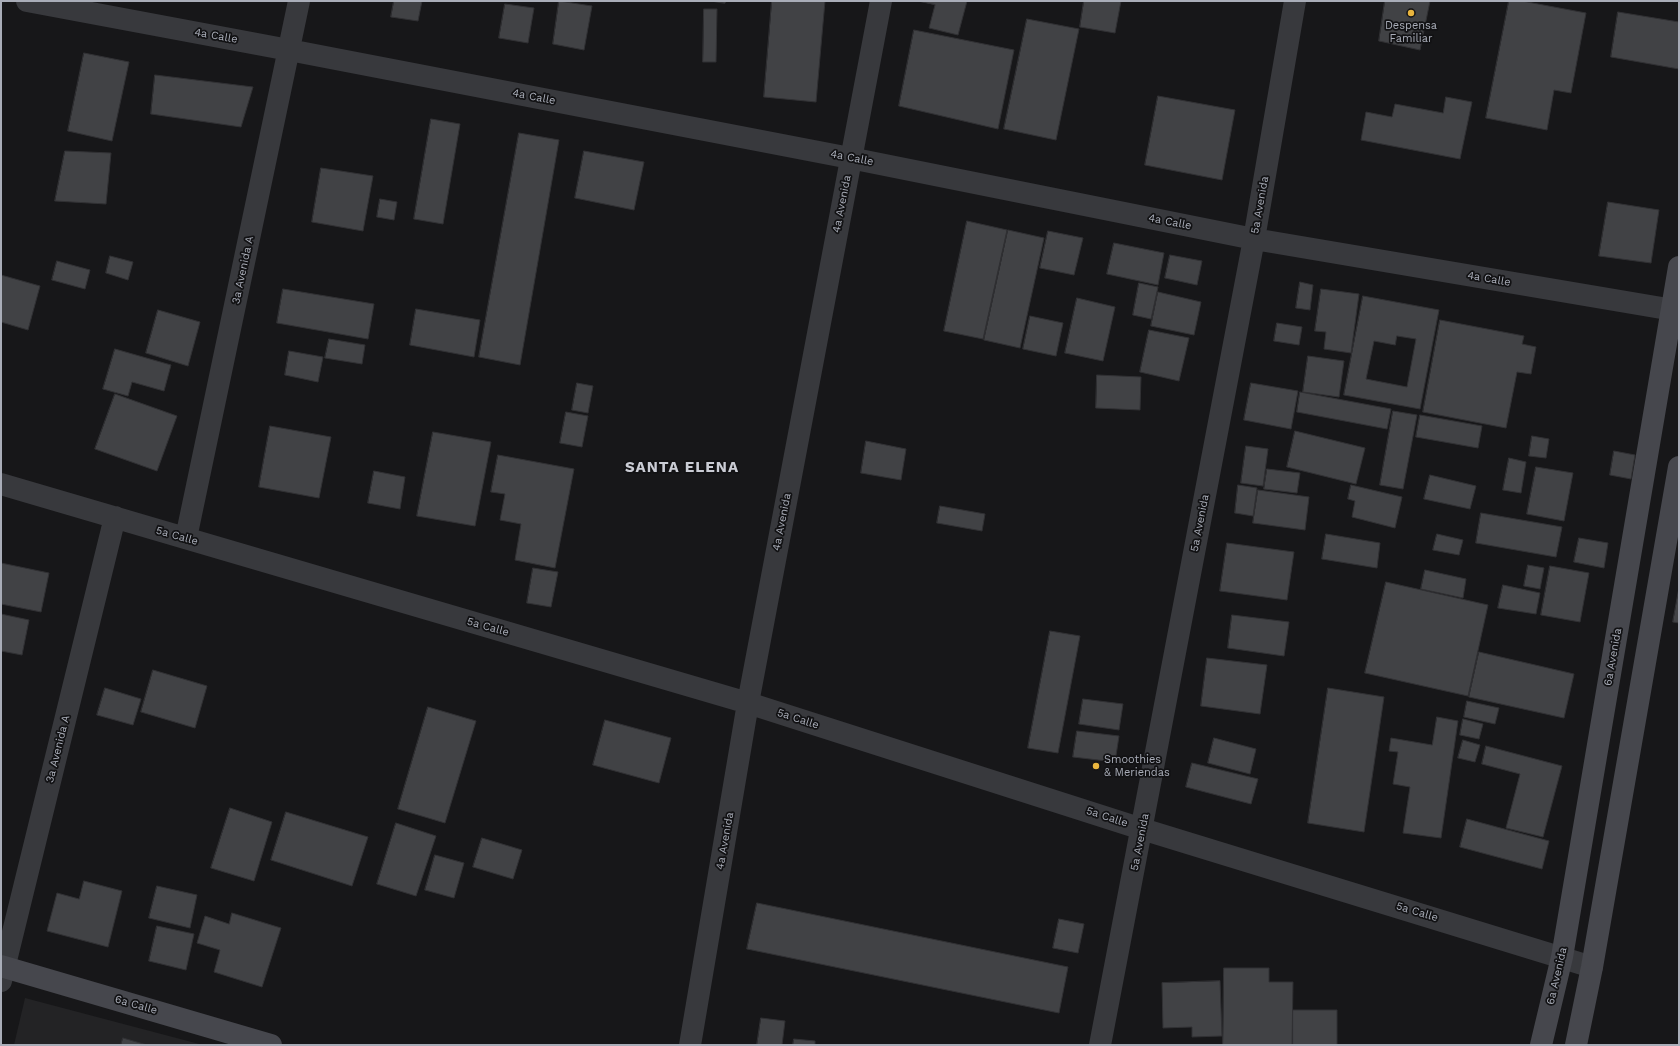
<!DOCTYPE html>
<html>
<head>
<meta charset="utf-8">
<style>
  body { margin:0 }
  #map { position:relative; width:1680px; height:1046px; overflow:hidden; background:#171719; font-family:"Work Sans",sans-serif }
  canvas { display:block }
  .frame { position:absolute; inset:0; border:2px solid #a9adb8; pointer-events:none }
</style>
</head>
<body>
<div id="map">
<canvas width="1680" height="1046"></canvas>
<div class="frame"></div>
</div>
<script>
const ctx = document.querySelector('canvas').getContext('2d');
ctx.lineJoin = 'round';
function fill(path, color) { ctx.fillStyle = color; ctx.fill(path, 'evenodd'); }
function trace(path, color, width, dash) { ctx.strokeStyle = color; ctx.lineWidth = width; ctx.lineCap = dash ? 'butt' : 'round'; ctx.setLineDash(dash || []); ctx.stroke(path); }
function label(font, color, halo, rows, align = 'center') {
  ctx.font = font + ' "Work Sans",sans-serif'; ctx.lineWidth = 3.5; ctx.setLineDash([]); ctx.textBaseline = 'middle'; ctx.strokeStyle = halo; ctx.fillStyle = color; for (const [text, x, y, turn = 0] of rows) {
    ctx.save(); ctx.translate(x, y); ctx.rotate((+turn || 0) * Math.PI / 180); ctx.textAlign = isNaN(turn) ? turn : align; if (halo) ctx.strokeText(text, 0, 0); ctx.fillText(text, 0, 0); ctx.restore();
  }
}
const built = new Path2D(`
  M25,998L203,1045H14Z`);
const building = new Path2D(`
  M394,1H422L418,21L391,17Z
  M559,1L592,6L584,50L553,44Z
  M711,1H726L725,3Z
  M772,1H825L816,102L764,97Z
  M918,1H967L958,35L929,28L935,5Z
  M1084,1H1121L1115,33L1080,27Z
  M1385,1H1430L1420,50L1379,41Z
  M1509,1H1522L1586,13L1571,93L1554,90L1547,130L1486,118Z
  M505,4L534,8L528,43L499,38Z
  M704,9H717L716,62H703Z
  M1618,12L1679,22V69L1611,57Z
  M1027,19L1079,29L1056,140L1004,129Z
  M914,30L1014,50L998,129L899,106Z
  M84,53L129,62L112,141L68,131Z
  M155,75L253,87L241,127L151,114Z
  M1158,96L1235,110L1222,180L1145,165Z
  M1446,97L1472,102L1460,159L1361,140L1366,112L1392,117L1395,104L1443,113Z
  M431,119L460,124L443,224L414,219Z
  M519,133L559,140L520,365L479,357Z
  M65,151L111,153L106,204L55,201Z
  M584,151L644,162L634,210L575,198Z
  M321,168L373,176L363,231L312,222Z
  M380,199L397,202L394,220L377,217Z
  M1608,202L1659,210L1651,263L1599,256Z
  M967,221L1007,230L983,339L944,331Z
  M1008,230L1044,238L1020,348L984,340Z
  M1048,231L1083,238L1074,275L1040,268Z
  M1114,243L1164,253L1158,285L1107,274Z
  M1170,255L1202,261L1197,285L1165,278Z
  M110,256L133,262L128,280L106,273Z
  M57,261L90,270L85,289L52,280Z
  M1,275L40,286L28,330L1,322Z
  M1300,282L1313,285L1310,310L1296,308Z
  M1139,283L1158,287L1151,319L1133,315Z
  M283,289L374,304L368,339L277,323Z
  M1321,289L1359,294L1351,353L1324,349L1326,332L1315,331Z
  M1158,292L1201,302L1194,335L1151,326Z
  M1363,296L1439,310L1420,409L1344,395ZM1397,336L1416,339L1407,387L1366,379L1374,341L1395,345Z
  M1077,298L1115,307L1103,361L1065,353Z
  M416,309L480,320L474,357L410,345Z
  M158,310L200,322L188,366L146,353Z
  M1030,316L1063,323L1056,356L1023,349Z
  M1440,320L1524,336L1522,344L1536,347L1531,374L1517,372L1506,428L1423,412Z
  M1277,323L1302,327L1299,345L1274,341Z
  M1149,330L1189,338L1179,381L1140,372Z
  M329,339L365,345L362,364L325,358Z
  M115,349L171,365L164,391L132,382L128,396L103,389Z
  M289,351L323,357L318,382L285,375Z
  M1308,356L1344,361L1339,397L1303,392Z
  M1097,375L1141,377L1140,410L1096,408Z
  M577,383L593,386L588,413L572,410Z
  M1251,383L1298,391L1291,429L1244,420Z
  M1300,392L1391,409L1387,429L1297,412Z
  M115,394L177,416L157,471L95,449Z
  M1393,411L1417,415L1403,489L1380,485Z
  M566,412L588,416L582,447L560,443Z
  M1420,415L1482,426L1478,448L1416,437Z
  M270,426L331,437L319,498L259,487Z
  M1295,431L1365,448L1356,484L1287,467Z
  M433,432L491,442L475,526L417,516Z
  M1532,436L1549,439L1546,458L1529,456Z
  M866,441L906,449L901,480L861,473Z
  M1246,446L1268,449L1263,486L1241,483Z
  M1614,451L1635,455L1631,479L1610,475Z
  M498,455L574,469L555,568L515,560L521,524L500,520L505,494L491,492Z
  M1509,458L1526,462L1521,493L1503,490Z
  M1536,467L1573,473L1564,521L1527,514Z
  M1267,469L1300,473L1297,493L1264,489Z
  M374,471L405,477L400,509L368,503Z
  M1430,475L1476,486L1470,509L1424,499Z
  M1238,485L1257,488L1253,516L1235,513Z
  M1351,485L1402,497L1395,528L1352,517L1355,501L1348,499Z
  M1258,490L1309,497L1305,530L1253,523Z
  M940,506L985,514L982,531L937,523Z
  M1481,513L1562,527L1556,557L1476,543Z
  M1326,534L1380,543L1377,568L1322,559Z
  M1437,534L1463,540L1459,555L1433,550Z
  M1579,538L1608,543L1604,568L1574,562Z
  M1227,543L1294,552L1287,600L1220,591Z
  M1,563L49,573L41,612L1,604Z
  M1528,565L1544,568L1540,589L1524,586Z
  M1550,566L1589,573L1580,622L1541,615Z
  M533,568L558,572L551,607L527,603Z
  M1425,570L1466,579L1463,598L1421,589Z
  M1386,582L1488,605L1468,696L1365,673Z
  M1503,585L1540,593L1536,614L1498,608Z
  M1679,588V623L1673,622Z
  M1,614L29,620L22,655L1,651Z
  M1232,615L1289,622L1284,656L1228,648Z
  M1050,631L1080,636L1058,753L1028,748Z
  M1479,652L1574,674L1564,718L1469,697Z
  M1207,658L1267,665L1260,714L1201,706Z
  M153,670L207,686L195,728L141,712Z
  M105,688L141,699L133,725L97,715Z
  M1328,688L1384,697L1364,832L1308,823Z
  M1083,699L1123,704L1119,730L1079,724Z
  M1467,701L1499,708L1495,724L1464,717Z
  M428,707L476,721L445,823L398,809Z
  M1437,717L1458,721L1441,838L1403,833L1410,787L1393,784L1398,752L1389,751L1391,738L1432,745Z
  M1463,719L1483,724L1479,739L1460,735Z
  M605,720L671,738L659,783L593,765Z
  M1077,731L1119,736L1115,762L1073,757Z
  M1214,738L1256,749L1250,774L1208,763Z
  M1463,740L1480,745L1475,762L1458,758Z
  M1486,746L1562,766L1543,837L1506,828L1520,774L1482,764Z
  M1192,763L1258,779L1251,804L1186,787Z
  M230,808L272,822L254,881L211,868Z
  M286,812L368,837L352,886L271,860Z
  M1467,819L1549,841L1542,869L1460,847Z
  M396,823L436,836L416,896L377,884Z
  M482,838L522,850L513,879L473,867Z
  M435,855L464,863L454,898L425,890Z
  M84,881L122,891L108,947L47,931L57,893L79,899Z
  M157,886L197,895L190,928L149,918Z
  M757,903L1068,967L1059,1013L747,949Z
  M232,913L281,928L262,987L214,972L220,950L197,943L205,916L229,924Z
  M1059,919L1084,924L1078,953L1053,948Z
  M157,926L194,934L186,970L149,961Z
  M1224,968H1269V982H1293L1292,1045H1223Z
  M1220,981L1222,1036L1192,1037V1027L1163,1028L1162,983Z
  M1293,1010H1337V1045H1293Z
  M761,1018L785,1021L782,1045H757Z
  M123,1038L147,1045H121Z
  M794,1039L815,1041V1045H793Z`);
const street = new Path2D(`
  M27,1L289,50L850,158L1254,239L1679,311
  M1,484L748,703L1142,829L1592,967
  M186,538L299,1
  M1,981L115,517
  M690,1045L748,703L881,1
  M1100,1045L1254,239L1295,1`);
const secondary = new Path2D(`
  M1,966L271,1045
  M1541,1045L1562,957L1679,267
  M1576,1045L1592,967L1679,467`);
const markers = [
  [1411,13,4,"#e9b53e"],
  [1096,766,4,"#e9b53e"]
];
const poiNames = [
  ["Despensa",1411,26],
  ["Familiar",1411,39],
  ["Smoothies",1104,760,"left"],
  ["& Meriendas",1104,773,"left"]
];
const streetNames = [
  ["4a Calle",216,36,10],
  ["4a Calle",534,97,11],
  ["4a Calle",852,158,11],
  ["4a Avenida",842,204,-79],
  ["5a Avenida",1260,205,-80],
  ["4a Calle",1170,222,11],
  ["3a Avenida A",243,270,-78],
  ["4a Calle",1489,279,10],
  ["4a Avenida",782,522,-79],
  ["5a Avenida",1200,523,-79],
  ["5a Calle",177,536,16],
  ["5a Calle",488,627,16],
  ["6a Avenida",1613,657,-80],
  ["5a Calle",798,719,18],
  ["3a Avenida A",58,749,-76],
  ["5a Calle",1107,817,18],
  ["4a Avenida",725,841,-80],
  ["5a Avenida",1140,842,-79],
  ["5a Calle",1417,912,17],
  ["6a Avenida",1557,976,-77],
  ["6a Calle",136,1005,16]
];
const districtNames = [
  ["SANTA ELENA",682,468]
];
fill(built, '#232325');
fill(building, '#414245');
trace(building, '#313134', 1);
trace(street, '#38393d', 22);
trace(secondary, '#46474d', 22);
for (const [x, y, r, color] of markers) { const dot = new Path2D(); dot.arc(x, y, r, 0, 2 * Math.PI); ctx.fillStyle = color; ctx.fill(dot); trace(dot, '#121214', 1.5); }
label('11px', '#a9adb8', '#121214', poiNames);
label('11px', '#a9adb8', '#121214', streetNames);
ctx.letterSpacing = '1px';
label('bold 15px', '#caccd4', '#121214', districtNames);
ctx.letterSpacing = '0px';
</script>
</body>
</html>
